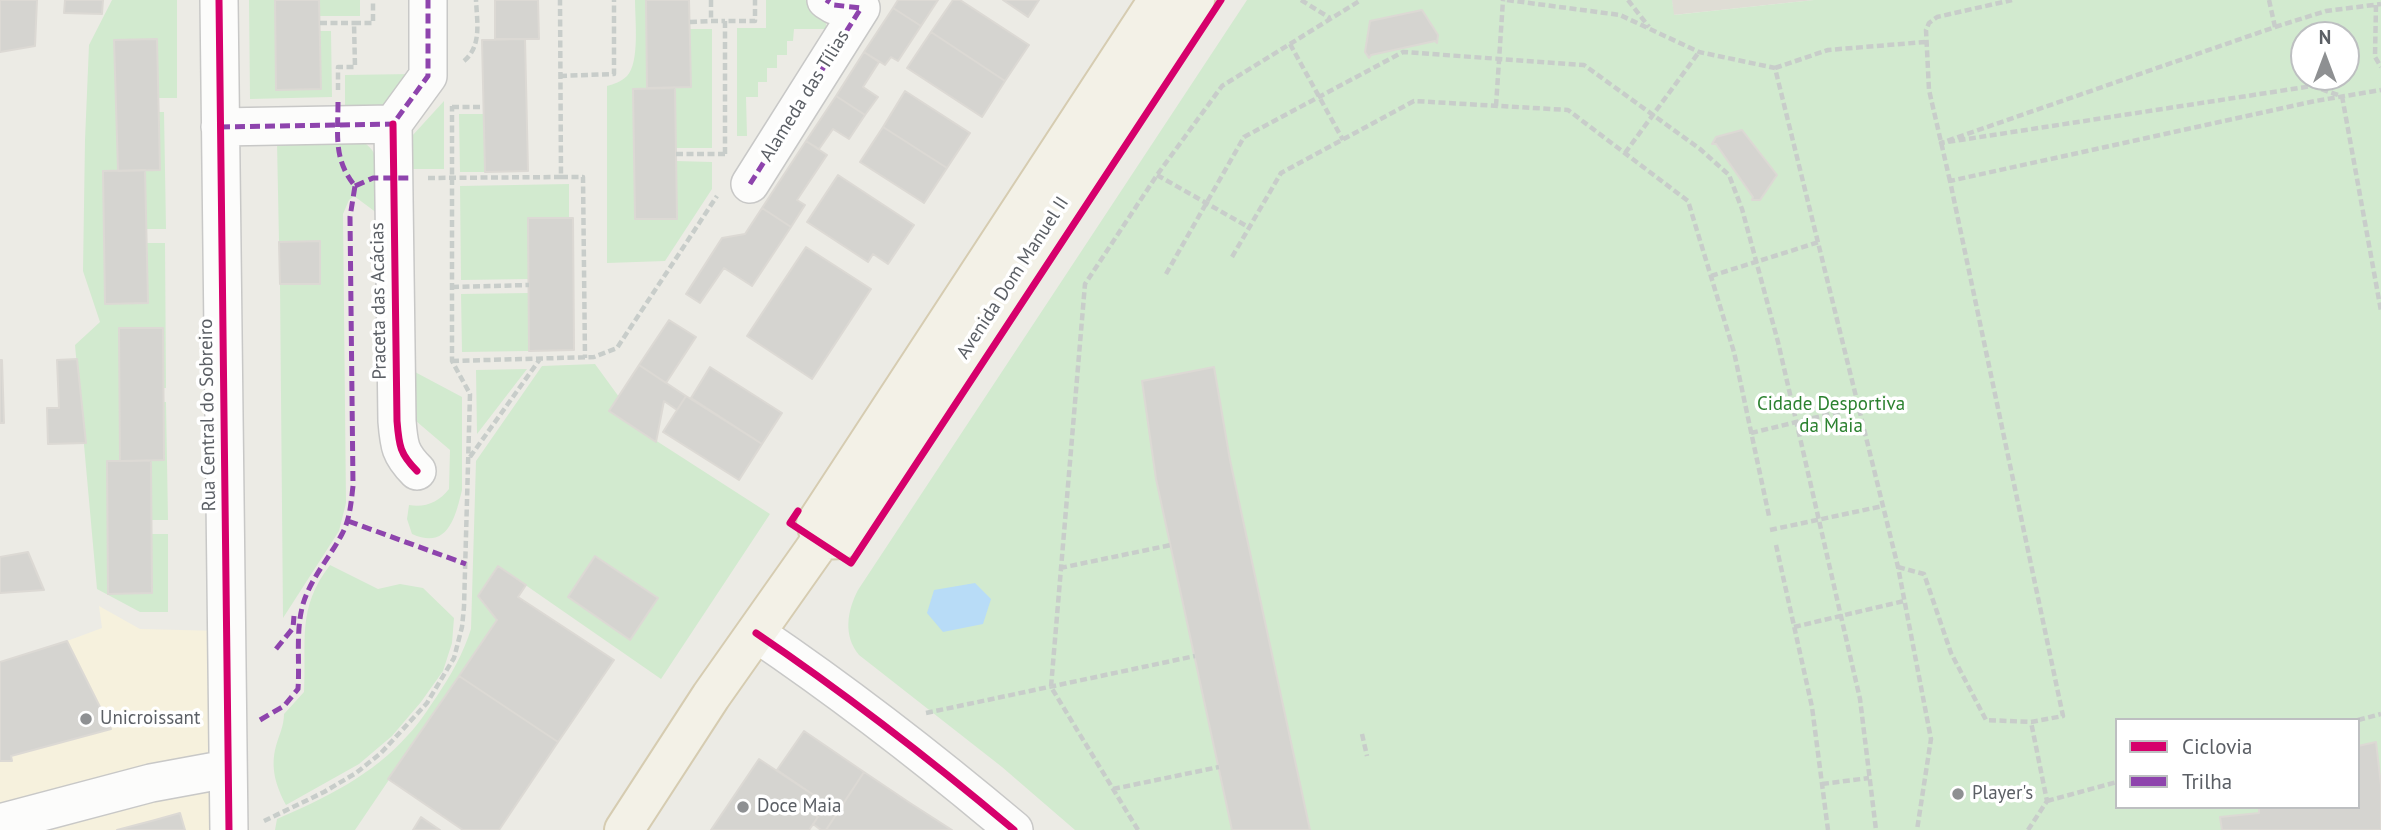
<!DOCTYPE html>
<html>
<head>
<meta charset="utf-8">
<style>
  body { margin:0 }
  #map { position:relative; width:2381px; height:830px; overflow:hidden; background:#ecebe5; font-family:"PT Sans",sans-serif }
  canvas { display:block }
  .legend { position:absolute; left:2115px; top:718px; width:245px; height:91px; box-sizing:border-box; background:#fff; border:2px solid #bdbfc1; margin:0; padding:9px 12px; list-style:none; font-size:21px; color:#5b5f65 }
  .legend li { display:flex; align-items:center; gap:14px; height:35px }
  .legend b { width:35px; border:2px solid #bdbfc1 }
  .north { position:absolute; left:2290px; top:21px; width:70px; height:70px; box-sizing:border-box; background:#fff; border:2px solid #bdbfc1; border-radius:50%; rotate:0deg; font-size:19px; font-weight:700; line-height:28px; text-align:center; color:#5b5f65 }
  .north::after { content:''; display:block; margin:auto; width:24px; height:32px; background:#8e9092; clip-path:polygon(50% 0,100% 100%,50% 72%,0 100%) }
</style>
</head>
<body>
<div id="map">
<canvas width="2381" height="830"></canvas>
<ul class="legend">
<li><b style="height:9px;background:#d6006c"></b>Ciclovia</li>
<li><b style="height:9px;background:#8e44ad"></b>Trilha</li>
</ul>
<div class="north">N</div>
</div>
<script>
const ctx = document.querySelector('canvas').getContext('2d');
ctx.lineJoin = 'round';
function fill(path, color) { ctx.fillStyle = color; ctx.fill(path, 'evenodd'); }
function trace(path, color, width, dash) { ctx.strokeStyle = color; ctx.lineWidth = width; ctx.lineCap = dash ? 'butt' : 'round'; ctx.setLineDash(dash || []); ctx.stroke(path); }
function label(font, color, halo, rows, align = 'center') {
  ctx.font = font + ' "PT Sans",sans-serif'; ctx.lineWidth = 7; ctx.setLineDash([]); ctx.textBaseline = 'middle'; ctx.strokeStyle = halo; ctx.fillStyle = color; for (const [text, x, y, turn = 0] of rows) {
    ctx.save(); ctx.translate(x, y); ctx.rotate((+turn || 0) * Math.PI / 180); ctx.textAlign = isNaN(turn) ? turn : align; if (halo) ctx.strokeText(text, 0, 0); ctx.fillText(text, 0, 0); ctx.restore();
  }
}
const commercial = new Path2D(`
  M99,606L140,629L222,631L225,765L0,820V662L67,641L102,628Z
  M225,771L226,830H0Z`);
const education = new Path2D(`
  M1672,0H1814L1673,15Z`);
const green = new Path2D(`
  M112,0H177V98H158L157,39L114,41L118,171L103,172L106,304L148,303L147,243H165L166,388H163V328H119L120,461H107L109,594L152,593V534H168V612H140L97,589L75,345L100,322L83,271L85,140L89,45Z
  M249,0H275L277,90L321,89L320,31H331L332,97L250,99Z
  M319,0H360V16H320Z
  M635,0H646L647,88L633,89L635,219H677L676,161L712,162V189L665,261L607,263V86C614,84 621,82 627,76C640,63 635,19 635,0Z
  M766,0H805L826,7V29H794L793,41H787V55H777V68H767V82H758V97H746L747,136H737V28H766Z
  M1247,0H1672L1674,15L1814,0H2381V830H1075L1002,767L859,655C843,636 847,611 858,590ZM2304,35H2346V77H2304ZM2117,720H2358V807H2117Z
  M690,29H712V148H676L675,88L691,87Z
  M412,74L384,107L345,108V75Z
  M444,101V169H413L412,136Z
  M159,112H164L166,229H146L145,170H160Z
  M459,114H484L485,172H460Z
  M277,142H362C385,151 380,195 381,216L354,196L349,200L343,214L346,503L339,531L283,618L280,284L320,283V242H279Z
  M569,184V218L529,279L461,280L460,186Z
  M529,293V351L462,352L461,294Z
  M595,364L619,397L610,411L770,514L661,679L498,566L478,596L497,620L355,830H275L277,819C325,798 373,775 408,735C419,724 428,709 437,696C451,675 463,654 471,629L476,461L542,366Z
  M527,369L477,434L476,370Z
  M415,372L462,397V490C455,519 447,550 412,534L407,519L409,505C425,508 439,502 449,489L450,450L416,421Z
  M163,402H166L168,520H152L151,461L164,460Z
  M330,565L378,589L400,584L423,588L454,618L452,643L443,671L421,702L392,736L359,764L286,805C276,786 270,768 276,746C279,735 284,726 284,714L304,692C307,642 296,609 330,565Z`);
const water = new Path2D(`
  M975,583L991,599L983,624L943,632L927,613L934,590Z`);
const building = new Path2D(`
  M0,0H37L35,46L0,52Z
  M65,0H103L102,14L64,13Z
  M275,0H319L321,89L276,90Z
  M495,0H538L539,39H495Z
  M646,0H689L691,87L647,88Z
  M898,0H938L921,26L893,8Z
  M953,0H960L1029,45L1005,81L931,32Z
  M1003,0H1039L1028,17Z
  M893,8L921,26L898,61L891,57L885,65L864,52Z
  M1422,10L1438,35L1437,43L1435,41L1371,55L1369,58L1365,52L1370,21Z
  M931,32L1005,81L982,117L907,68Z
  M157,39L160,170L118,171L114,40Z
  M525,39L528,171L485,172L482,40Z
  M864,52L879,62L863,87L878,97L865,115L836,96Z
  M675,88L677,219H635L633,89Z
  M905,91L970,133L947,168L883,127Z
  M836,96L865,115L849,139L833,129L819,149L806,141Z
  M883,127L947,168L924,203L860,162Z
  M1742,130L1777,175L1760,200H1752L1753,197L1716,144H1712L1716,137Z
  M806,141L827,155L797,200L805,205L791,227L762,208Z
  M145,170L148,303L105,304L103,171Z
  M838,175L914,225L888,264L873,254L868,262L807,222Z
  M762,208L791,227L752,286L724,268L700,303L686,294L722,238L745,234Z
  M528,218H573L574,350L529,351Z
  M320,241V284H280L279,242Z
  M806,247L871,289L812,379L747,336Z
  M669,320L696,337L666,383L639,365Z
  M119,328H163L164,460L120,461Z
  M77,359L86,443L48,444L47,408H59L57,360Z
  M0,360H2L4,423H0Z
  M639,365L686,396L677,410L664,401L656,442L609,411Z
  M710,367L782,413L762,444L691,398Z
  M1214,367L1230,460L1310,830H1232L1156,479L1142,381Z
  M686,396L762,444L739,480L663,432Z
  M107,461H151L152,593L108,594Z
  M28,552L44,590L0,593V557Z
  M595,556L658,598L630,640L568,597Z
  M498,566L526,585L518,597L614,660L558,742L459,676L497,620L478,596Z
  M67,641L111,729L11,756L12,761H0V662Z
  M459,676L558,742L499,830H463L388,779Z
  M804,731L864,772L826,830H821L813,824L818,817L812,813L821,800L777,770Z
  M2376,742L2381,785V830H2222L2220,817L2259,813V807H2358V746Z
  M759,759L821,800L812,813L818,817L809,830H711Z
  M864,772L910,803L952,830H826Z
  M180,813L185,830H117L155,820Z
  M421,817L440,830H413Z`);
const path = new Path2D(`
  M711,0V21H725
  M1301,0L1330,18
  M1507,0L1620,15L1699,52L1775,68L1898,567L1931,739L1917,830
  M1628,0L1649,27
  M2269,0L2275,27L1941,143L2312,86L2341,96
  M2376,5L2375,57L2381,67
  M690,22L711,21
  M320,23H354
  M2275,27L2326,11L2381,4
  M1290,44L1343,140
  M464,61C482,46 477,22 476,0
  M1775,68L1828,50L1925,42
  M560,76L614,74V0
  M338,90V67H355L354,23H373V0
  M2342,96L2381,311
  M1496,106L1503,0
  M452,107H483
  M1625,153L1699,52
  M676,154H725
  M725,154V21H755V0
  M1157,175L1250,228
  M561,177H583L585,358
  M428,178L561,177L560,0
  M1950,181L1929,90L1926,30L1929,23L1937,17L2012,0
  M1232,257L1281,173L1414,101L1568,110L1688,201L1734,352L1769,516
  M1166,274L1244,137L1403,52L1584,65L1700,149L1729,175L1742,209L1778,342L1860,699L1876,830
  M1711,276L1819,242
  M452,287L529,285
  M452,361L594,357L617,348L717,196
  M1751,433L1859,407
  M470,457L540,359
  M1770,530L1883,506
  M1776,545L1812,707L1828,830
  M1898,567L1924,574L1951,653L1986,720L2031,722L2063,716L1950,181L2315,101L2381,90
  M1060,568L1171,545
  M1794,627L1904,601
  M926,713L1195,656
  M2358,720L2381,714
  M1362,734L1367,756
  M1822,784L1869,778
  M1113,789L1219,767
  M2047,801L2117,782
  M264,821L324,792L356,773L381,753L427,703L454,658L462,627L464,607L470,394L452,361V106
  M1138,830L1051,687L1085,284L1157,175L1222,86L1361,0
  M2028,830L2047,801L2031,722`);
const minor = new Path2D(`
  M219,0L229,830
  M393,124L397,421C399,446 400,454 417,471
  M220,127L393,124L428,76V0
  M750,184L861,8L834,5L826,0
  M756,633C846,694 931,760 1014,830
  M0,823L151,783L227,769`);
const primary = new Path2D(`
  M821,540L842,539L1195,0
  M624,830L711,696L821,540L816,523L1158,0`);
const quiet = new Path2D(`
  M338,102C338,135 333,159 355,186
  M220,127L393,124L428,76V0
  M750,184L861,8L834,5L826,0
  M355,186L373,178H413
  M348,521L466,564
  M276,649L293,628L294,616
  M260,720L284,706L298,689C300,661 295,628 304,601C312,577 330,557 342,534C350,519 351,503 353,486L350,217L355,186`);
const cycleway = new Path2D(`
  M219,0L229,830
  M393,124L397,421C399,446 400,454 417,471
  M798,511L790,523L851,563L1221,0
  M756,633C846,694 931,760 1014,830`);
const markers = [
  [86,719,7,"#8e9092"],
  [1958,794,7,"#8e9092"],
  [743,807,7,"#8e9092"]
];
const streetNames = [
  ["Alameda das Tílias",805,96,-58],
  ["Avenida Dom Manuel II",1013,278,-57],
  ["Praceta das Acácias",379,301,-91],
  ["Rua Central do Sobreiro",208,415,-91]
];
const parkNames = [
  ["Cidade Desportiva",1831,405],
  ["da Maia",1831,427]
];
const poiNames = [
  ["Unicroissant",100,719],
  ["Player's",1972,794],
  ["Doce Maia",757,807]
];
fill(commercial, '#f6f1dd');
fill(education, '#dfddd5');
fill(green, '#d2eacf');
fill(water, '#b8dcf7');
fill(building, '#d5d4d0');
trace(building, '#dcd9d4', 2);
trace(minor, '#c8c8c7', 40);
trace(primary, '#d6ccb1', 42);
trace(path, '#c8cdca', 4.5, [7, 3.5]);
trace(minor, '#fcfcfb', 37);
trace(primary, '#f3f1e7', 38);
trace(quiet, '#8e44ad', 5, [10, 5]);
trace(cycleway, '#d6006c', 7);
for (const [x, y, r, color] of markers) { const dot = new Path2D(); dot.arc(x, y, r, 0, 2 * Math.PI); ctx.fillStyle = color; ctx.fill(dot); trace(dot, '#fff', 2.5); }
label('19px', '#5b5f65', '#fff', streetNames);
label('19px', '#2c8230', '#fff', parkNames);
label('19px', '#5b5f65', '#fff', poiNames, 'left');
</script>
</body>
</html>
